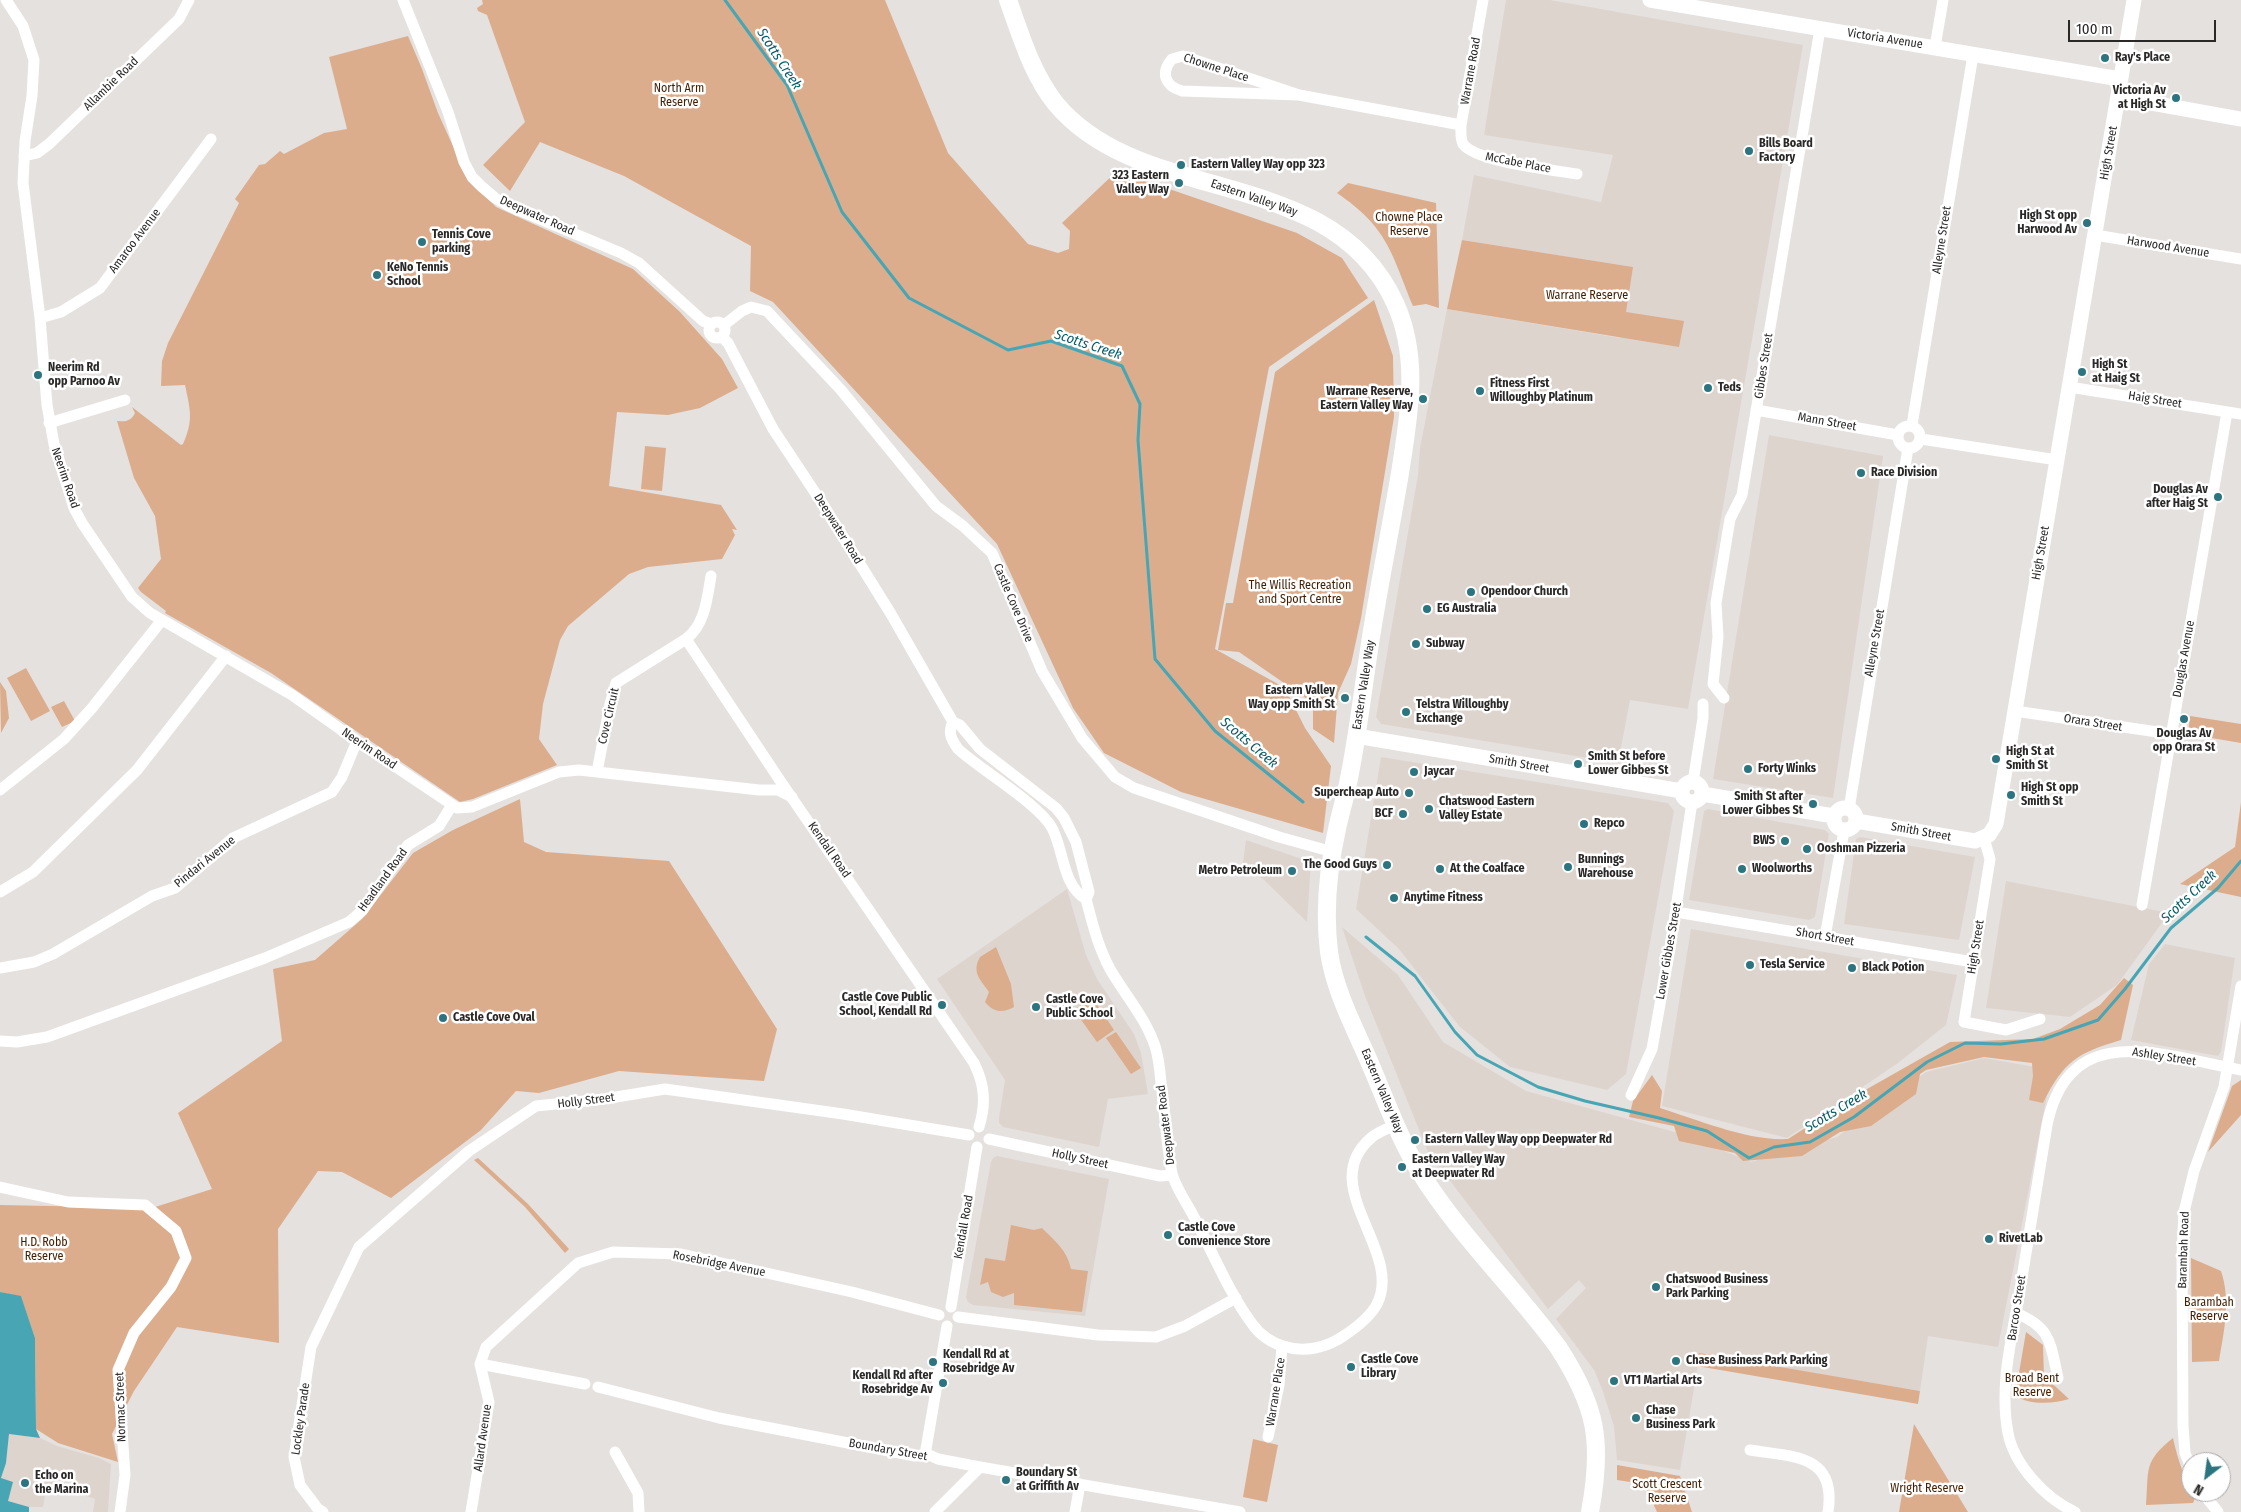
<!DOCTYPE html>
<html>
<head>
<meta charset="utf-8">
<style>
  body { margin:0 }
  #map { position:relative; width:2241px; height:1512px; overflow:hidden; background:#e5e1df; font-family:"Fira Sans Condensed",sans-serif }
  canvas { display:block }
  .north { position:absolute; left:2181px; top:1452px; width:50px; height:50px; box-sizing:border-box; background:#fff; border:1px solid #aaa9a9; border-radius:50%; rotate:210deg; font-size:14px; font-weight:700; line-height:20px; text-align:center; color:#2a2928 }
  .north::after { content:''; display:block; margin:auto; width:18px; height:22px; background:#2c747f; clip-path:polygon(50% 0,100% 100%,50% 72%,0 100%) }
  .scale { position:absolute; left:2068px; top:20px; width:148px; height:22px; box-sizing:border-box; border:2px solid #2a2928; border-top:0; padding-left:6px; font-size:15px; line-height:18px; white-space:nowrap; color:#2a2928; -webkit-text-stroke:4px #fff; paint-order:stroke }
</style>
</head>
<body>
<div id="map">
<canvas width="2241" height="1512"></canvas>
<div class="north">N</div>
<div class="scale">100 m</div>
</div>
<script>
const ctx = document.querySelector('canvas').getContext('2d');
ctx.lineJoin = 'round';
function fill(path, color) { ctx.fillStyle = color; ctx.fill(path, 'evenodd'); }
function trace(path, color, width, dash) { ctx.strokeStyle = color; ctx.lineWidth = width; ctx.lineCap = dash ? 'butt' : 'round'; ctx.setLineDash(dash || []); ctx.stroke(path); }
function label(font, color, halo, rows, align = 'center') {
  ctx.font = font + ' "Fira Sans Condensed",sans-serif'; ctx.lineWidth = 5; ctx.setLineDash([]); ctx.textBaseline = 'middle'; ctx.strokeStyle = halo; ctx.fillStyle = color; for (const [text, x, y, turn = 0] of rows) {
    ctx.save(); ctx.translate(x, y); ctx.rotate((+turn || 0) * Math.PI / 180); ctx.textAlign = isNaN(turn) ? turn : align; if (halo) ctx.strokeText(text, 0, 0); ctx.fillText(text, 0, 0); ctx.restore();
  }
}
const built = new Path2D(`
  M1506,0H1550L1803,45L1688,709L1630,700L1618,763L1381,724L1376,717L1418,475L1420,448L1447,309L1620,338L1625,312L1632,267L1462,240L1474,175L1601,202L1613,155L1484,135Z
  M1769,435L1883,456L1833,798L1713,779Z
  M1381,757L1668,803L1674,811L1626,1074L1607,1090L1510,1067L1459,1026L1399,949L1356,909Z
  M1708,809L1825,830L1829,834L1815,917L1809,920L1689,900L1704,811Z
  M1860,837L1975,857L1959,940L1844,924L1856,839Z
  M1246,840L1311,862L1307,922L1263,879L1242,869Z
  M2006,881L2169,913L2117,985L2070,1017L1986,1008Z
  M1067,889L1086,955L1097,979L1134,1034L1141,1053L1148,1094L1108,1099L1099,1147L1003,1127L999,1123V1118L1005,1080L937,979Z
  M1342,927L1398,975L1443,1042L1526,1091L1682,1134L1751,1162L1837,1137L1926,1072L1984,1058L2052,1070L1998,1347L1928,1336L1920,1391L1700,1354L1680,1470L1617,1460L1614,1426L1602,1389L1594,1370L1556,1319L1586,1288L1579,1280L1548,1309L1428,1152L1365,996Z
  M1691,929L1957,975L1946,1025L1898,1063L1787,1138L1662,1106Z
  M2165,944L2235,958L2221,1052L2218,1056L2131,1040L2149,964Z
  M997,1156L1109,1179L1085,1316L973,1305L968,1302L966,1297L991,1162L993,1158Z
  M9,1434L40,1438L57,1446L99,1458L111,1464L108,1512H93L95,1499L78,1493L71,1482L69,1471L60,1474L52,1491L46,1490L43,1507H29L7,1501L13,1482L1,1479L6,1463Z`);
const green = new Path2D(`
  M482,0H885L948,153L1028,244L1058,253L1069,249L1070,231L1062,223L1117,171L1297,233L1342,258L1368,298L1269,367L1215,649L1285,688L1305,728L1331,766L1323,833L1181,792L1104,753L1073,708L997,544L773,302L750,291L751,246L624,176L540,142L510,191L483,165L525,122L487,15L478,11L477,8L483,4Z
  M408,36L422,69L438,113L466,175L496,207L633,269L680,312L722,359L738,388L700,408L668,415L617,412L609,486L721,505L737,530L732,529L735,535L722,559L648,567L629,574L568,626L560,640L543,704L539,739L557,765L473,799L460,802L271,673L165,613L166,611L141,592L138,588L161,559L155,516L134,478L117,421C126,422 131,421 135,413L132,407L181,445L183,444C194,420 190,409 185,385L161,386L162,361L168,343L239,203L235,199L259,165L265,164L280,151L284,154L324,133L347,129L329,57Z
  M1348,183L1436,203L1439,308L1426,304L1413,306C1391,252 1388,228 1337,193Z
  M1462,240L1633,267L1626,312L1684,321L1679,347L1447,309Z
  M1374,300L1393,356L1394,417L1361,618L1351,664L1338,693L1334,743L1313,729V703L1239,652L1218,650L1226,603H1233L1275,372Z
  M645,446L666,448L662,491L641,489Z
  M26,668L50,711L31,721L7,678Z
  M0,682L6,691L9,718L1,733Z
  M64,701L75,721L62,727L51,707Z
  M2190,716L2241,724V743L2188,734Z
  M520,799L524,842L546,852L669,861L777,1029L764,1081L619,1071L539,1093L516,1091L481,1130L391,1198L342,1172L318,1171L278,1229L279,1343L177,1327L134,1391L112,1434L118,1462L58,1443L36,1429L35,1338L21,1297L0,1292V1205L152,1208L212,1189L178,1113L282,1041L273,969L315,960L362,919L413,853L453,830Z
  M2241,802V897L2180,884L2235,847Z
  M996,947L1011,984L1014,1007C1003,1013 994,1013 985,1002L989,992C981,980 971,973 980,957Z
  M2124,978L2133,985L2121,1040C2077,1053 2064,1061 2043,1103L2029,1100L2033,1076L2032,1063L1984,1057L1926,1070L1920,1074L1916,1094L1871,1126L1840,1132L1802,1156L1743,1161L1735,1153L1679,1141L1674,1126L1629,1117L1633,1101L1652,1075L1662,1091L1660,1108C1699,1120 1747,1141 1788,1139L1860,1093L1950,1042L2033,1039L2060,1029L2100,1005Z
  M1092,997L1114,1030L1097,1042L1074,1010Z
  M1116,1032L1141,1068L1131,1074L1106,1038Z
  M2241,1080V1115L2208,1152L2232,1086Z
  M478,1158L528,1204L569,1249L565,1253L525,1207L474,1160Z
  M1011,1225L1034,1230L1042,1228C1055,1241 1067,1250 1071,1269L1088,1271L1082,1312L1014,1305V1293L1003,1297L991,1292L988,1282L980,1285L985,1258L1005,1261Z
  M2191,1258L2221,1271C2231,1300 2224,1332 2219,1361L2192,1362Z
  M2026,1332L2043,1345L2044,1376L2069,1399C2053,1404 2030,1405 2015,1396Z
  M1699,1353L1920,1391L1918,1404L1697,1366Z
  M1914,1424L1968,1512H1899Z
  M2173,1438C2178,1461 2184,1478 2196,1496L2193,1503L2146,1505C2149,1469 2143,1462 2173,1438Z
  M1253,1439L1278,1445L1267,1502L1243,1497Z
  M1617,1465L1680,1476L1692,1512H1657L1644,1484L1617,1480Z`);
const water = new Path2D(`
  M0,1292L21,1296L35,1338L36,1429L40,1438L9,1434L6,1463L1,1478L13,1482L8,1501L29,1507V1512H0Z`);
const stream = new Path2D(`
  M725,0L787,85L842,212L909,298L1008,350L1051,341L1122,366L1140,404L1138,440L1155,659L1215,731L1303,802
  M1366,937L1415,976L1455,1032L1477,1055L1538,1087L1585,1101L1659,1118L1707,1131L1749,1158L1774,1147L1810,1142L1854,1117L1927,1062L1965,1043L2001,1044L2044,1039L2098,1020L2125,989L2171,928L2218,888L2241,861`);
const street = new Path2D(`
  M6,0L23,26L34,60L32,96L25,141L23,183L40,318L47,405L54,444L74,508L82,523L132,597L150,613L292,695L357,741L457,808L472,807L559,772L579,770L759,790H778L792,797
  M403,0L448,112L464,162L472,177L481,186L495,198L511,207L621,253L639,263L703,321L711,324
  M1483,0L1461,125C1461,131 1460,138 1463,144C1476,162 1554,170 1577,174
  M1935,47L1943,0
  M1299,95L1182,91C1165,86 1160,73 1172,59L1183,56L1299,95L1461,125
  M24,156L37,153L49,144L179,19L189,0
  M2095,235L2241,259
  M40,318L61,312L100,288L211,139
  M709 330a8 8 0 1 1 16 0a8 8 0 1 1-16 0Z
  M724,325L742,311L751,307L767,311L841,390L936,506L963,526L992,553L1042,671L1082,738L1115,777L1134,788L1279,837L1333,852
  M722,337L728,343L773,429L822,503L891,614L953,722L960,725L980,749L1056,808L1064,818L1076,842L1089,892L1086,899C1092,922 1098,947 1110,969C1125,995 1145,1017 1155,1046C1159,1058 1160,1071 1161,1083C1165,1112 1166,1144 1172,1173C1175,1187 1187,1203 1194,1217C1212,1251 1230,1295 1253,1325C1260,1335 1272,1343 1283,1346C1304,1353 1327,1348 1345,1335C1357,1327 1370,1317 1377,1304C1404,1251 1315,1186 1371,1138C1377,1132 1388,1129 1396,1124
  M2069,387L2241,414
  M1756,410L1898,435
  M49,423L125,400
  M1912,425L1973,55
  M1898 437a11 11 0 1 1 22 0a11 11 0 1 1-22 0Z
  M1921,439L2057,460
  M711,576C707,599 705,625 686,639L781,782L974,1063C985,1085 986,1104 979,1127
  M1724,698L1713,684L1718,637L1716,603L1730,519L1742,495L1820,29
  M2015,711L2171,734
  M953,722C947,733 952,740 958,749C981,770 1039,804 1052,828C1064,850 1062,885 1086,899
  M597,772L610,704L616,683L686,639
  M1693,782L1703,718V704
  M0,790L64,739L92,708L162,620
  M1849,809L1908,448
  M1984,838L1990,859L1964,1022L2006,1030L2040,1019
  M0,892L33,872L137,770L226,656
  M2142,905L2227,412
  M1676,912L1973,962
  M1825,937L1844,831
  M0,968L34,962L53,954L152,896L175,888L233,838L332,792L342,777L357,741
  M0,1041L17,1042L47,1037L265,958L349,922L362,911L408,845L439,826L452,805
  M1631,1095L1652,1049L1670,948L1692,802
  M989,1139L1160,1176L1172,1175
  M0,1187L68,1202L145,1205L176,1231L186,1258L171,1287L134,1333L118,1370L125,1475L120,1512
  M951,1307L977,1147
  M2016,1313C2052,1328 2050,1343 2058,1378
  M958,1317L1098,1335L1156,1337L1185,1326L1236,1298
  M480,1364L486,1347L578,1263L613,1252L681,1254L852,1292L939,1315
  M480,1364L585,1384
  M598,1387L719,1418L915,1456L927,1454L938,1459L980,1467L1240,1512
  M1268,1437L1279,1385L1282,1346
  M1750,1450C1793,1457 1837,1454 1828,1512
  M615,1452L638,1493L639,1512
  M927,1454L926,1449L947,1326
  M2191,1468L2185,1453L2183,1426L2182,1255L2184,1212L2194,1171L2224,1087L2241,986
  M2202,1492L2218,1512
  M323,1512L318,1509L300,1485L294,1457L311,1347L359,1247L469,1151L536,1106L604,1099L665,1089L843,1114L969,1135
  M471,1512L489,1402L480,1364
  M935,1512L980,1467
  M1075,1512L1080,1484
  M2075,1512C2046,1499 2014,1465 2008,1433C1999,1386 2012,1337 2020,1290C2029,1235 2038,1180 2047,1125C2069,1017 2165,1056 2241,1070`);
const secondary = new Path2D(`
  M1650,0L2120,79
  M2118,97L2241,119
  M1356,736L1682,791
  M1682 792a10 10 0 1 1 20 0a10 10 0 1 1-20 0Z
  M1702,794L1834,816
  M1834 819a11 11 0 1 1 22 0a11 11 0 1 1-22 0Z
  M1856,821L1975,841L1989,835L1996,824L2134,0`);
const primary = new Path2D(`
  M1008,0C1021,36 1032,74 1056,104C1143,208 1331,163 1395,303C1420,357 1409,416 1400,473C1392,521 1382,570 1374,619C1365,670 1360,722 1350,773C1347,792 1341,810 1337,829C1328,869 1324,911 1329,952C1334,987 1351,1021 1365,1052C1383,1092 1397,1135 1420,1172C1459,1235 1514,1287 1558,1347C1597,1407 1603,1442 1590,1512`);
const markers = [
  [2105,58,5,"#2c747f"],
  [2176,98,5,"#2c747f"],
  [1749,151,5,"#2c747f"],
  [1181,165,5,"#2c747f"],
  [1179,183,5,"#2c747f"],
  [2087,223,5,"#2c747f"],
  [422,242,5,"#2c747f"],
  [377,275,5,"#2c747f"],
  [2082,372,5,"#2c747f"],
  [38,375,5,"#2c747f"],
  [1708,388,5,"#2c747f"],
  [1480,391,5,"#2c747f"],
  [1423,399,5,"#2c747f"],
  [1861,473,5,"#2c747f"],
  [2218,497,5,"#2c747f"],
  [1471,592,5,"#2c747f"],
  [1427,609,5,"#2c747f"],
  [1416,644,5,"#2c747f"],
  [1345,698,5,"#2c747f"],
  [1406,712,5,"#2c747f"],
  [2184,719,5,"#2c747f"],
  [1996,759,5,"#2c747f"],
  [1578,764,5,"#2c747f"],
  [1748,769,5,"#2c747f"],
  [1414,772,5,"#2c747f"],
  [1409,793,5,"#2c747f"],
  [2011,795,5,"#2c747f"],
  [1813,804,5,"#2c747f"],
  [1429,809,5,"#2c747f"],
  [1403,814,5,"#2c747f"],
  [1584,824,5,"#2c747f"],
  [1785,841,5,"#2c747f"],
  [1807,849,5,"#2c747f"],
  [1387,865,5,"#2c747f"],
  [1568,867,5,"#2c747f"],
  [1440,869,5,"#2c747f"],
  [1742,869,5,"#2c747f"],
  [1292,871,5,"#2c747f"],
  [1394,898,5,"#2c747f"],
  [1750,965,5,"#2c747f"],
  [1852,968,5,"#2c747f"],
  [942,1005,5,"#2c747f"],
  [1036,1007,5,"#2c747f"],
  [443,1018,5,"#2c747f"],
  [1415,1140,5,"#2c747f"],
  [1402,1167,5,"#2c747f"],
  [1168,1235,5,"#2c747f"],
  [1989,1239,5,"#2c747f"],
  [1656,1287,5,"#2c747f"],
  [1676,1361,5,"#2c747f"],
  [933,1362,5,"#2c747f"],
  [1351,1367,5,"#2c747f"],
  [1614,1381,5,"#2c747f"],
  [943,1383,5,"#2c747f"],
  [1636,1418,5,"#2c747f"],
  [1006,1480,5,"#2c747f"],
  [25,1483,5,"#2c747f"]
];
const streetNames = [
  ["Victoria Avenue",1885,39,9],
  ["Chowne Place",1216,68,18],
  ["Warrane Road",1471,71,-80],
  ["Allambie Road",111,84,-44],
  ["High Street",2109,153,-80],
  ["McCabe Place",1518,163,11],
  ["Eastern Valley Way",1254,198,19],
  ["Deepwater Road",537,216,24],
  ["Alleyne Street",1942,240,-81],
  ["Amaroo Avenue",135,241,-53],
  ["Harwood Avenue",2168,247,9],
  ["Gibbes Street",1764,366,-81],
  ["Haig Street",2155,400,9],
  ["Mann Street",1827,422,10],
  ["Neerim Road",65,478,71],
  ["Deepwater Road",838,529,58],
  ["High Street",2041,553,-80],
  ["Castle Cove Drive",1013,603,67],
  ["Alleyne Street",1875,643,-80],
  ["Douglas Avenue",2184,659,-80],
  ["Eastern Valley Way",1364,685,-81],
  ["Cove Circuit",609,716,-77],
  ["Orara Street",2093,723,9],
  ["Neerim Road",369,749,34],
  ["Smith Street",1519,764,10],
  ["Smith Street",1921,832,10],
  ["Kendall Road",829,850,55],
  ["Pindari Avenue",205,862,-39],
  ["Headland Road",383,880,-54],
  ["Short Street",1825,937,10],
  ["High Street",1976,947,-81],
  ["Lower Gibbes Street",1669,951,-80],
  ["Ashley Street",2164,1057,9],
  ["Eastern Valley Way",1382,1091,67],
  ["Holly Street",586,1101,-7],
  ["Deepwater Road",1166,1125,-97],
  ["Holly Street",1080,1159,12],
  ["Kendall Road",964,1227,-80],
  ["Barambah Road",2184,1250,-88],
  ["Rosebridge Avenue",719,1264,11],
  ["Barcoo Street",2017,1308,-81],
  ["Warrane Place",1276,1392,-81],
  ["Normac Street",121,1407,-92],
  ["Lockley Parade",301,1419,-82],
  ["Allard Avenue",483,1438,-82],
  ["Boundary Street",888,1450,10]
];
const poiNames = [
  ["Ray's Place",2115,58],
  ["Victoria Av",2166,91,"right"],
  ["at High St",2166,105,"right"],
  ["Bills Board",1759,144],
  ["Factory",1759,158],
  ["Eastern Valley Way opp 323",1191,165],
  ["323 Eastern",1169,176,"right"],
  ["Valley Way",1169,190,"right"],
  ["High St opp",2077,216,"right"],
  ["Harwood Av",2077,230,"right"],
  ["Tennis Cove",432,235],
  ["parking",432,249],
  ["KeNo Tennis",387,268],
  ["School",387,282],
  ["High St",2092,365],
  ["at Haig St",2092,379],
  ["Neerim Rd",48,368],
  ["opp Parnoo Av",48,382],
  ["Fitness First",1490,384],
  ["Willoughby Platinum",1490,398],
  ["Teds",1718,388],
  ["Warrane Reserve,",1413,392,"right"],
  ["Eastern Valley Way",1413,406,"right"],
  ["Race Division",1871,473],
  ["Douglas Av",2208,490,"right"],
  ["after Haig St",2208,504,"right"],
  ["Opendoor Church",1481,592],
  ["EG Australia",1437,609],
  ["Subway",1426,644],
  ["Eastern Valley",1335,691,"right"],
  ["Way opp Smith St",1335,705,"right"],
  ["Telstra Willoughby",1416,705],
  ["Exchange",1416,719],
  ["Douglas Av",2184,734,"center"],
  ["opp Orara St",2184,748,"center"],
  ["High St at",2006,752],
  ["Smith St",2006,766],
  ["Smith St before",1588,757],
  ["Lower Gibbes St",1588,771],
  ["Forty Winks",1758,769],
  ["Jaycar",1424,772],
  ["High St opp",2021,788],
  ["Smith St",2021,802],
  ["Supercheap Auto",1399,793,"right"],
  ["Smith St after",1803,797,"right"],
  ["Lower Gibbes St",1803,811,"right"],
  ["Chatswood Eastern",1439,802],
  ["Valley Estate",1439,816],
  ["BCF",1393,814,"right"],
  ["Repco",1594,824],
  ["BWS",1775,841,"right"],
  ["Ooshman Pizzeria",1817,849],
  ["Bunnings",1578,860],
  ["Warehouse",1578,874],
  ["The Good Guys",1377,865,"right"],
  ["At the Coalface",1450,869],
  ["Woolworths",1752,869],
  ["Metro Petroleum",1282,871,"right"],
  ["Anytime Fitness",1404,898],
  ["Tesla Service",1760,965],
  ["Black Potion",1862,968],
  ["Castle Cove Public",932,998,"right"],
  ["School, Kendall Rd",932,1012,"right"],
  ["Castle Cove",1046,1000],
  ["Public School",1046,1014],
  ["Castle Cove Oval",453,1018],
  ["Eastern Valley Way opp Deepwater Rd",1425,1140],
  ["Eastern Valley Way",1412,1160],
  ["at Deepwater Rd",1412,1174],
  ["Castle Cove",1178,1228],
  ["Convenience Store",1178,1242],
  ["RivetLab",1999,1239],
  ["Chatswood Business",1666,1280],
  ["Park Parking",1666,1294],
  ["Kendall Rd at",943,1355],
  ["Rosebridge Av",943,1369],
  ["Castle Cove",1361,1360],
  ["Library",1361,1374],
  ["Chase Business Park Parking",1686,1361],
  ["Kendall Rd after",933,1376,"right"],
  ["Rosebridge Av",933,1390,"right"],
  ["VT1 Martial Arts",1624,1381],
  ["Chase",1646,1411],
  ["Business Park",1646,1425],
  ["Boundary St",1016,1473],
  ["at Griffith Av",1016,1487],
  ["Echo on",35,1476],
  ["the Marina",35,1490]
];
const parkNames = [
  ["North Arm",679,89],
  ["Reserve",679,103],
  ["Chowne Place",1409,218],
  ["Reserve",1409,232],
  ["Warrane Reserve",1587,296],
  ["The Willis Recreation",1300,586],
  ["and Sport Centre",1300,600],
  ["H.D. Robb",44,1243],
  ["Reserve",44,1257],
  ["Barambah",2209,1303],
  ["Reserve",2209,1317],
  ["Broad Bent",2032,1379],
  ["Reserve",2032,1393],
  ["Scott Crescent",1667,1485],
  ["Reserve",1667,1499],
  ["Wright Reserve",1927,1489]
];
const waterNames = [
  ["Scotts Creek",779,59,57],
  ["Scotts Creek",1088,345,18],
  ["Scotts Creek",1249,743,40],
  ["Scotts Creek",2189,897,-43],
  ["Scotts Creek",1836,1111,-31]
];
fill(built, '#ded4ce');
fill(green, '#dbad8c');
fill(water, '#47a5b4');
trace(stream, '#47a5b4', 3);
trace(street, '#fff', 11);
trace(secondary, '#fff', 15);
trace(primary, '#fff', 18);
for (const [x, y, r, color] of markers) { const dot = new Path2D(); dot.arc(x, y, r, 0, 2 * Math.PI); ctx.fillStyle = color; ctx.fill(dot); trace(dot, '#fff', 2); }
label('12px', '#2a2928', '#fff', streetNames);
label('bold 12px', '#2a2928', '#fff', poiNames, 'left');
label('12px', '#431e00', '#fff', parkNames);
label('italic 14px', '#075b66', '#fff', waterNames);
</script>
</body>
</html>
